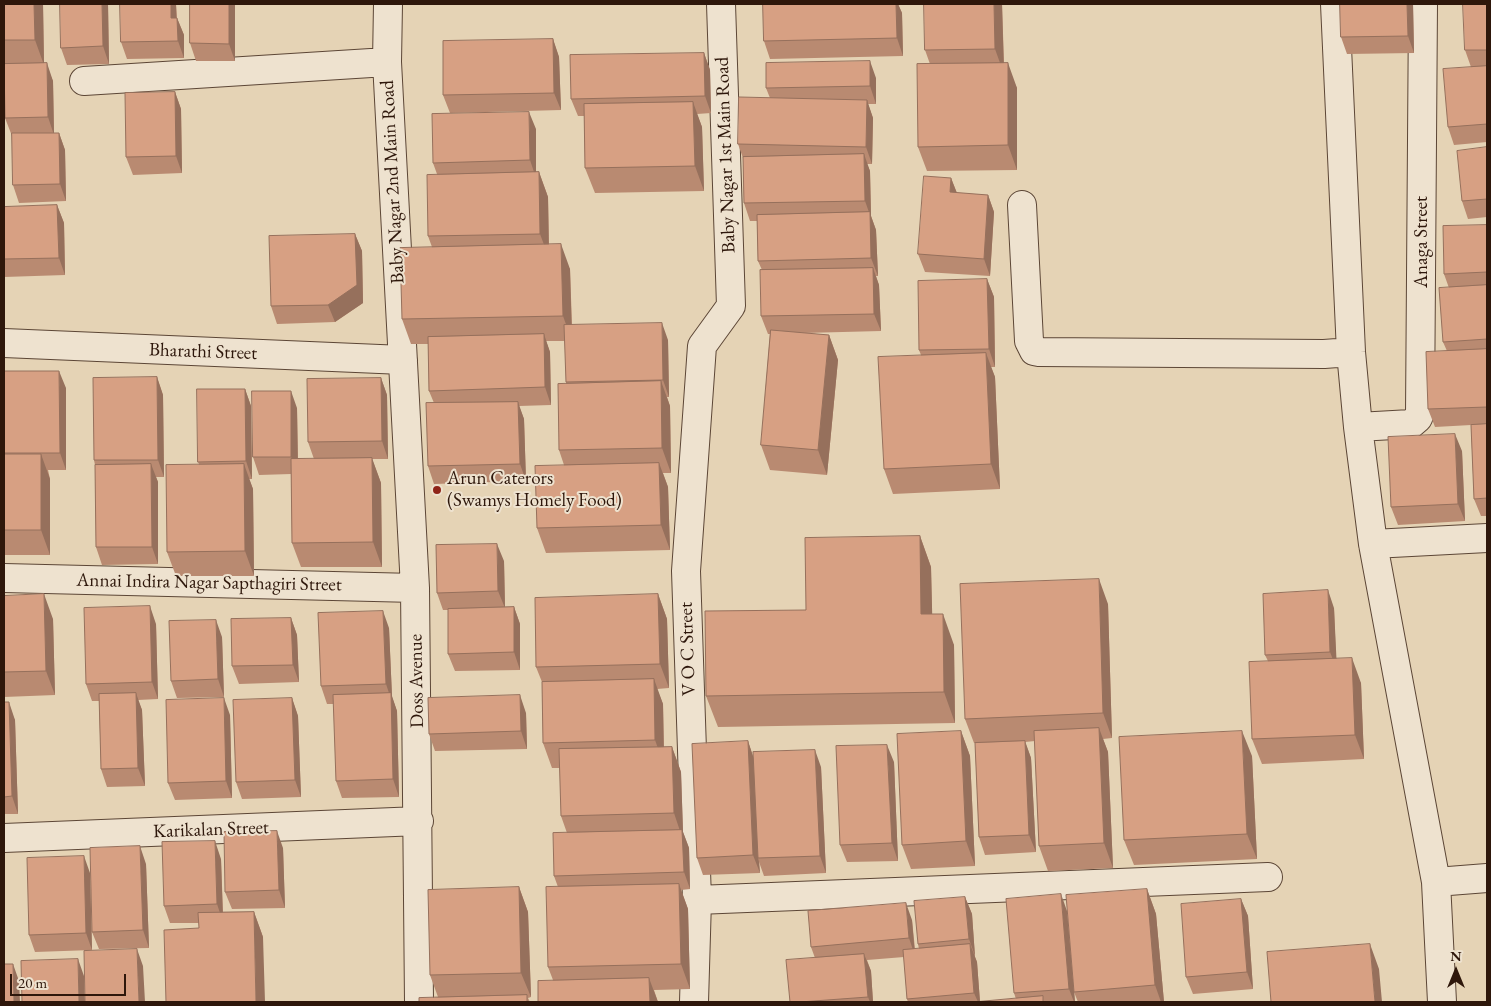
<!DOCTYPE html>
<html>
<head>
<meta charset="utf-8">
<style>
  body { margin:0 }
  #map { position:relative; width:1491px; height:1006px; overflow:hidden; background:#e5d3b5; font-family:"EB Garamond",serif }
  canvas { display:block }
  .frame { position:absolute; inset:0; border:5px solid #2e170b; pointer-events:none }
  .north { position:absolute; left:1431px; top:946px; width:50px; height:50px; -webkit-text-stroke:4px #eee2cf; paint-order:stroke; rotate:0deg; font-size:14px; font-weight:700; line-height:20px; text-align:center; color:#2e170b }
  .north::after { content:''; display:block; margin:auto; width:18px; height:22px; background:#2e170b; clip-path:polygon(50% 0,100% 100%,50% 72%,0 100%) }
  .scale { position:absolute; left:10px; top:974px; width:116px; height:22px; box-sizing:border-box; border:2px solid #2e170b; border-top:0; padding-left:6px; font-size:15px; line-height:18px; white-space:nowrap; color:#2e170b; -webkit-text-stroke:4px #eee2cf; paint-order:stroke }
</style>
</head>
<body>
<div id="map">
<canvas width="1491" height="1006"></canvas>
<div class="frame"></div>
<div class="north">N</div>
<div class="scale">20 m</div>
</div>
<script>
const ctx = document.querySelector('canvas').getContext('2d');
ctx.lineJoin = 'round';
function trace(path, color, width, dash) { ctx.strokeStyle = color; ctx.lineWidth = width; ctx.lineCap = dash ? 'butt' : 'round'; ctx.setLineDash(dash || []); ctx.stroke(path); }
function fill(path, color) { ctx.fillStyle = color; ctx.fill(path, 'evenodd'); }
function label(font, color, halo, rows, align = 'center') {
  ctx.font = font + ' "EB Garamond",serif'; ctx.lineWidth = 4; ctx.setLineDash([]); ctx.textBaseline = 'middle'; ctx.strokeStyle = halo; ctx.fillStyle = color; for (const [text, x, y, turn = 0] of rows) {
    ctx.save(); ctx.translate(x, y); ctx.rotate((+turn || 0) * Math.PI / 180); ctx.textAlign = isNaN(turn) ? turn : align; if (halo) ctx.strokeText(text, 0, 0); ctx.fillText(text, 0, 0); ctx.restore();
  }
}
const minor = new Path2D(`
  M388,4L387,62L415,588L419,1002
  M1335,4L1351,352L1358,427L1373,544L1436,882L1442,1002
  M84,81L387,62
  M1022,205L1029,341L1034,351L1039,352L1324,354L1351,352
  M4,343L403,360
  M1358,427L1411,424L1418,418L1420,413L1423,4
  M1373,544L1487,538
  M4,578L415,588
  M4,838L419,821
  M1436,882L1487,878
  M697,900L1268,877
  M694,1002L697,900L686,571L702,346L731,306L721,4`);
const wall = new Path2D(`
  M4,4H43L44,63L53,81L54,133H59L65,150L66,201L19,203L13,185L12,136L5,118L4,66Z
  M108,4L109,64L67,65L61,48Z
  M176,4L177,18L184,35V58L127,59L121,42Z
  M235,4V61H196L190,43Z
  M763,4H898L902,13L903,56L770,59L764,41Z
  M1002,4L1004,63L1017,88V170L927,171L918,147L930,64L925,50Z
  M1340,4H1413L1414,53L1347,54L1341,37Z
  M1487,4V142L1454,145L1448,127L1471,67L1465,50Z
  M553,39L559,57L561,110L450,113L443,95Z
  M704,53L710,70L711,113L697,114L702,127L704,191L595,193L585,168L584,116H578L571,99Z
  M876,78V104H868L873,118L872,164H867L870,171L871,216L876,230L878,276H876L879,285L881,331L804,333L829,335L838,360L827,475L770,470L761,445L770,334H768L761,316L762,270L758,261L757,221H750L744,203L743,158L738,144L770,98L766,88Z
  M175,92L181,109L182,173L133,175L126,157Z
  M536,129V172H539L548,197L549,245L570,269L572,325L668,340L669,397H667L670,406L671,473H663L668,487L670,550L546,553L537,528L564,465L559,450L566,384L565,341H546L550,352L551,405L519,406L524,419L526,481L434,484L428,466L434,403L429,391L428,344H411L402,319L432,247L428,236L437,174L433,163Z
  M1487,147V217L1468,219L1462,201Z
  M4,151L5,207L57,205L64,223L65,275L4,277Z
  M951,178L957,193L988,195L994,212L990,276L925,272L918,254Z
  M1487,225V516H1481L1474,499L1471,425L1435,427L1428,409L1447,351L1443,342L1449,288L1444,274Z
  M355,234L362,251L363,303L335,322L277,324L271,306Z
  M987,279L994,297L995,367H991L995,377L1000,489L893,494L884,469L921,355L919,350Z
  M4,371L66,388V470H48L50,479V555H4Z
  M157,377L163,395L164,477H156L158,482V564L102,565L96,547L95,465L94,460Z
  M381,378L387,395L388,459H372L381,483L382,567H301L292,543L291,474L259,475L253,457L297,408L298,459H314L308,442Z
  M245,389L251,406L252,479H249L253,489L254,576H176L167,552L199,464L198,462Z
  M1462,451L1465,521L1398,525L1391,507Z
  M920,536L931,567L932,614L954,645L955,723L718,727L706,696L806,610Z
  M504,561L505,607H514L520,624V670L455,671L448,654V610H443L437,593Z
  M658,594L667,619L669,688L657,689L663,704L664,747H672L681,772L683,832L689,848L690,889L681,890L688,909L690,989L654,990L658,1002H538L553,980L548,967L558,887L554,876L567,833L561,816L560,768H552L543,743L542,682L536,667Z
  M4,596L53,619L55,695L4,697Z
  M1108,604L1112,738L1103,739L1108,752L1113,868L1048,871L1039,846L1035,741L1025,742L1031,758L1036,852L985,855L979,837L975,743H974L965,719Z
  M1334,608L1336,658L1361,683L1364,759L1262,764L1252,739L1268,661L1265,655Z
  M291,618L297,635L299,682L239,684L232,666Z
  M156,624L158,699L138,700L142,710L145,786L107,787L101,769L99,701H92L86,684Z
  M389,628L392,697L397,711L399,797L342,798L336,781L334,704H327L321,686Z
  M222,637L224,697L177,698L171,681Z
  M292,698L298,716L301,797L242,799L236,782Z
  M4,702L15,720L18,814H4Z
  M526,713L527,749L435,751L429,734Z
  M230,715L232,798L175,800L168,783Z
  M961,731L970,756L975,866L911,869L902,845Z
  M748,741L753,757L821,767L826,873L764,876L759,862L760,873L703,875L697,858Z
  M1252,756L1257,859L1134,865L1124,840Z
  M894,762L898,861L847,862L840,845Z
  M283,848L285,908L232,909L225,892Z
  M221,859L223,912H254L263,937L199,923H170L164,906Z
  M146,864L149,948L99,949L92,932Z
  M90,873L92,950L35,952L29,935Z
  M519,887L528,912L531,997L528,998L530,1002H419L438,997L430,975Z
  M1147,889L1156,914L1164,1002H1078L1074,992Z
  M965,897L972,914L975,957L977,962L980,1002L1016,999L1014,993L1067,911L1075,1002H908L907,999L904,957L867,960L871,971L873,1002H790L815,958L811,947L912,920L915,949H919L918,944Z
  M1241,899L1248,916L1253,989L1193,994L1186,977Z`);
const shadedWall = new Path2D(`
  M34,4H43L44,65L35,40Z
  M102,4H108L109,64L103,46Z
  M171,4H176L177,36L171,18Z
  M229,4H235V61L229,44Z
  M896,4H898L902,13L903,56L897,38Z
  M994,4H1002L1004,74L995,49Z
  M1407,4H1413L1414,53L1408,36Z
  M177,18L184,35V58L178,41Z
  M553,39L559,57L561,110L554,93Z
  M704,53L710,70L711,113L705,96Z
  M870,61L876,78V104L870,86Z
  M47,63L53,81L54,135L48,117Z
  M1008,63L1017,88V170L1008,145Z
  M175,92L181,109L182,173L176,156Z
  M867,100L873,118L872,164L866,147Z
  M693,102L702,127L704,191L695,166Z
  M529,112L536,129V178L530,160Z
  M59,133L65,150L66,201L60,184Z
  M4,151V152L5,216L4,212Z
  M864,154L870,171L871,216L876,230L878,276L871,258L870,215L865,201Z
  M539,172L548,197L549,258L540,234Z
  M951,178L958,196L950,192Z
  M988,195L994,212L990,276L984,259Z
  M57,205L64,223L65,275L59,258Z
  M355,234L362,251L363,303L335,322L328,305Z
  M561,244L570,269L572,341L563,316Z
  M873,268L879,285L881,331L874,314Z
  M987,279L994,297L995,367L989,349Z
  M662,323L668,340L669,397L663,380Z
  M544,334L550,352L551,405L545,387Z
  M829,335L838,360L827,475L818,450Z
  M986,353L995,377L1000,489L991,464Z
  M59,371L66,388V470L60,453Z
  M157,377L163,395L164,477L158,460Z
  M381,378L387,395L388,459L382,441Z
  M661,381L670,406L671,473L662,448Z
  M245,389L251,406L252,479L246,461Z
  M291,391L297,408L298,474L291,457Z
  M518,402L524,419L526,481L520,464Z
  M1455,434L1462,451L1465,521L1458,504Z
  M41,454L50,479V555L41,530Z
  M372,458L381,483L382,567L373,542Z
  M659,463L668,487L670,550L661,525Z
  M151,464L158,482V564L152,547Z
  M244,464L253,489L254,576L245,551Z
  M920,536L931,567L933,646L921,614Z
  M497,544L504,561L505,608L498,591Z
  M1099,579L1108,604L1112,738L1103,713Z
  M1328,590L1334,608L1337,670L1330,652Z
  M44,594L53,619L55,695L46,671Z
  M658,594L667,619L669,688L660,664Z
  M150,606L156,624L158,699L152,682Z
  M514,607L520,624V670L514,652Z
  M383,611L389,628L392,696L397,711L399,797L393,779L391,699L386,684Z
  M943,614L954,645L955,723L944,692Z
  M291,618L297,635L299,682L293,665Z
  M216,620L222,637L224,697L218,679Z
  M1352,658L1361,683L1364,759L1355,735Z
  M654,679L663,704L664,765L655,740Z
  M136,693L142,710L145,786L138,768Z
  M520,695L526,713L527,749L521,731Z
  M224,698L230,715L232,798L226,781Z
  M292,698L298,716L301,797L295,780Z
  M9,702L15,720L18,814L12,796Z
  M1099,728L1108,752L1113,868L1104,843Z
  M961,731L970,756L975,866L966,841Z
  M1242,731L1252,756L1257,859L1247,834Z
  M748,741L754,759L758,858L759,862L760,873L753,855Z
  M1025,741L1031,758L1036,852L1029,835Z
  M887,745L894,762L898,861L892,843Z
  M672,747L681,772L683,832L689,848L690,889L684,872L682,837L674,813Z
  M815,750L821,767L826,873L820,856Z
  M277,831L283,848L285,908L279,890Z
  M215,841L221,859L223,922L217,904Z
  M140,846L146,864L149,948L143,930Z
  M84,856L90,873L92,950L86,933Z
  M679,884L688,909L690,989L681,964Z
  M519,887L528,912L531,997L521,973Z
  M1147,889L1156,914L1164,1002H1161L1155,985Z
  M1061,894L1067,911L1075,1002H1074L1069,989Z
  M965,897L972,914L975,956L969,939Z
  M1241,899L1248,916L1253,989L1247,972Z
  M906,903L912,920L915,956L909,938Z
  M254,912L263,937L265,1002H256Z
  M970,944L977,962L980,1002H978L974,993Z
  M1370,944L1379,969L1382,1002H1375Z
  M137,949L143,966L145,1002H139Z
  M864,954L871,971L873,1002H870L868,997Z
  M78,959L84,976L85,1002H79Z
  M13,964L19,981L20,1002H14Z
  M649,978L658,1002H650Z`);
const building = new Path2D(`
  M4,4H34L35,40H4Z
  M60,4H102L103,46L61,48Z
  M120,4H171V18H177L178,41L121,42Z
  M190,4H229V44L190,43Z
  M763,4H896L897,38L764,41Z
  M924,4H994L995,49L925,50Z
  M1340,4H1407L1408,36L1341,37Z
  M1463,4H1487V50H1465Z
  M553,39L554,93L443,95V41Z
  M704,53L705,96L571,99L570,55Z
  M870,61V86L766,88V63Z
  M47,63L48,117L5,118L4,64Z
  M1008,63V145L918,147L917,64Z
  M1487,66V124L1448,127L1443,69Z
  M175,92L176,156L126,157L125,93Z
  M739,97L867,100L866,147L738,144Z
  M693,102L695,166L585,168L584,104Z
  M529,112L530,160L433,163L432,114Z
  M12,133H59L60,184L13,185Z
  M1487,147V199L1462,201L1457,151Z
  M864,154L865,201L744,203L743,157Z
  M539,172L540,234L428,236L427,175Z
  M924,176L951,178L950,192L988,195L984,259L918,254Z
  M57,205L59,258L4,259V207Z
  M870,212L871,258L758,261L757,215Z
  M1487,225V272L1444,274L1443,226Z
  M355,234L357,285L328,305L271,306L269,236Z
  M561,244L563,316L402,319L400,248Z
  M873,268L874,314L761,316L760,270Z
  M987,279L989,349L919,350L918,281Z
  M1487,285V339L1443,342L1439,288Z
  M662,323L663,380L566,382L564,325Z
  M771,330L829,335L818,450L761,445Z
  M544,334L545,387L429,391L428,337Z
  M1487,349V407L1428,409L1426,352Z
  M986,353L991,464L884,469L878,357Z
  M4,371H59L60,453H4Z
  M157,377L158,460H94L93,378Z
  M381,378L382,441L308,442L307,379Z
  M661,381L662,448L559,450L558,384Z
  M197,389H245L246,461L198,462Z
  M252,391H291V457H253Z
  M518,402L520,464L428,466L426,403Z
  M1487,424V498L1474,499L1471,425Z
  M1455,434L1458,504L1391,507L1388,437Z
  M4,454H41V530H4Z
  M372,458L373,542L292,543L291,459Z
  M659,463L661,525L537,528L535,466Z
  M151,464L152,547H96L95,465Z
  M244,464L245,551L167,552L166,465Z
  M920,536L921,614H943L944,692L706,696L705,611L806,610L805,538Z
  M497,544L498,591L437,593L436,545Z
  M1099,579L1103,713L965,719L960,584Z
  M1328,590L1330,652L1265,655L1263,594Z
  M44,594L46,671L4,672V596Z
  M658,594L660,664L536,667L535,598Z
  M150,606L152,682L86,684L84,608Z
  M514,607V652L448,654V609Z
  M383,611L386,684L321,686L318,613Z
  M291,618L293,665L232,666L231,619Z
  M216,620L218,679L171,681L169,621Z
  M1352,658L1355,735L1252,739L1249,662Z
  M654,679L655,740L543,743L542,682Z
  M136,693L138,768L101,769L99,694Z
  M391,693L393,779L336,781L333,695Z
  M520,695L521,731L429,734L428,698Z
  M224,698L226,781L168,783L166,700Z
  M292,698L295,780L236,782L233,700Z
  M4,702H9L12,796L4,797Z
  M1099,728L1104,843L1039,846L1034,731Z
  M961,731L966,841L902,845L897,734Z
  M1242,731L1247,834L1124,840L1119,737Z
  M748,741L753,855L697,858L692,744Z
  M1025,741L1029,835L979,837L975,743Z
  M887,745L892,843L840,845L836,746Z
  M672,747L674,813L561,816L559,749Z
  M815,750L820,856L758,858L753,752Z
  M682,830L684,872L554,876L553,833Z
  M277,831L279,890L225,892L224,832Z
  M215,841L217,904L164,906L162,842Z
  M140,846L143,930L92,932L90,848Z
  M84,856L86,933L29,935L27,858Z
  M679,884L681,964L548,967L546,887Z
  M519,887L521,973L430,975L428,890Z
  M1147,889L1155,985L1074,992L1066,895Z
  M1061,894L1069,989L1014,993L1006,899Z
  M965,897L969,939L918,944L914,901Z
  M1241,899L1247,972L1186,977L1181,904Z
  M906,903L909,938L811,947L808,911Z
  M254,912L256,1002H166L164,930L199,928L198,913Z
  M970,944L974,993L907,999L903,950Z
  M1370,944L1375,1002H1271L1267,952Z
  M137,949L139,1002H85L84,951Z
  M864,954L868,997L800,1002H790L786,960Z
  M78,959L79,1002H22L21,961Z
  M4,964H13L14,1002H4Z
  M649,978L650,1002H538V981Z
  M527,995V1002H419V998Z
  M1043,996V1002H974Z`);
const markers = [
  [437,490,5,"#8f2418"]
];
const streetNames = [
  ["Baby Nagar 1st Main Road",726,155,-92],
  ["Baby Nagar 2nd Main Road",393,182,-93],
  ["Anaga Street",1422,242,-90],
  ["Bharathi Street",203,352,2],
  ["Annai Indira Nagar Sapthagiri Street",209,583,1],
  ["V O C Street",688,649,-92],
  ["Doss Avenue",417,681,-91],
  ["Karikalan Street",211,830,-2]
];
const poiNames = [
  ["Arun Caterors",447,479],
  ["(Swamys Homely Food)",447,501]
];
trace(minor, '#5c4636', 30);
trace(minor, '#eee2cf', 28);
fill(wall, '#b98a71');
fill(shadedWall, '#96705c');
fill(building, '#d7a083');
trace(building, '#96705c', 1);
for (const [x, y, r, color] of markers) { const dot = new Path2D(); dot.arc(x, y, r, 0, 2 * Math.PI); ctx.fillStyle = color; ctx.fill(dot); trace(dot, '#eee2cf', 2); }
label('19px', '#2e170b', '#eee2cf', streetNames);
label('19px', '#2e170b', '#eee2cf', poiNames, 'left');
</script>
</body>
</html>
